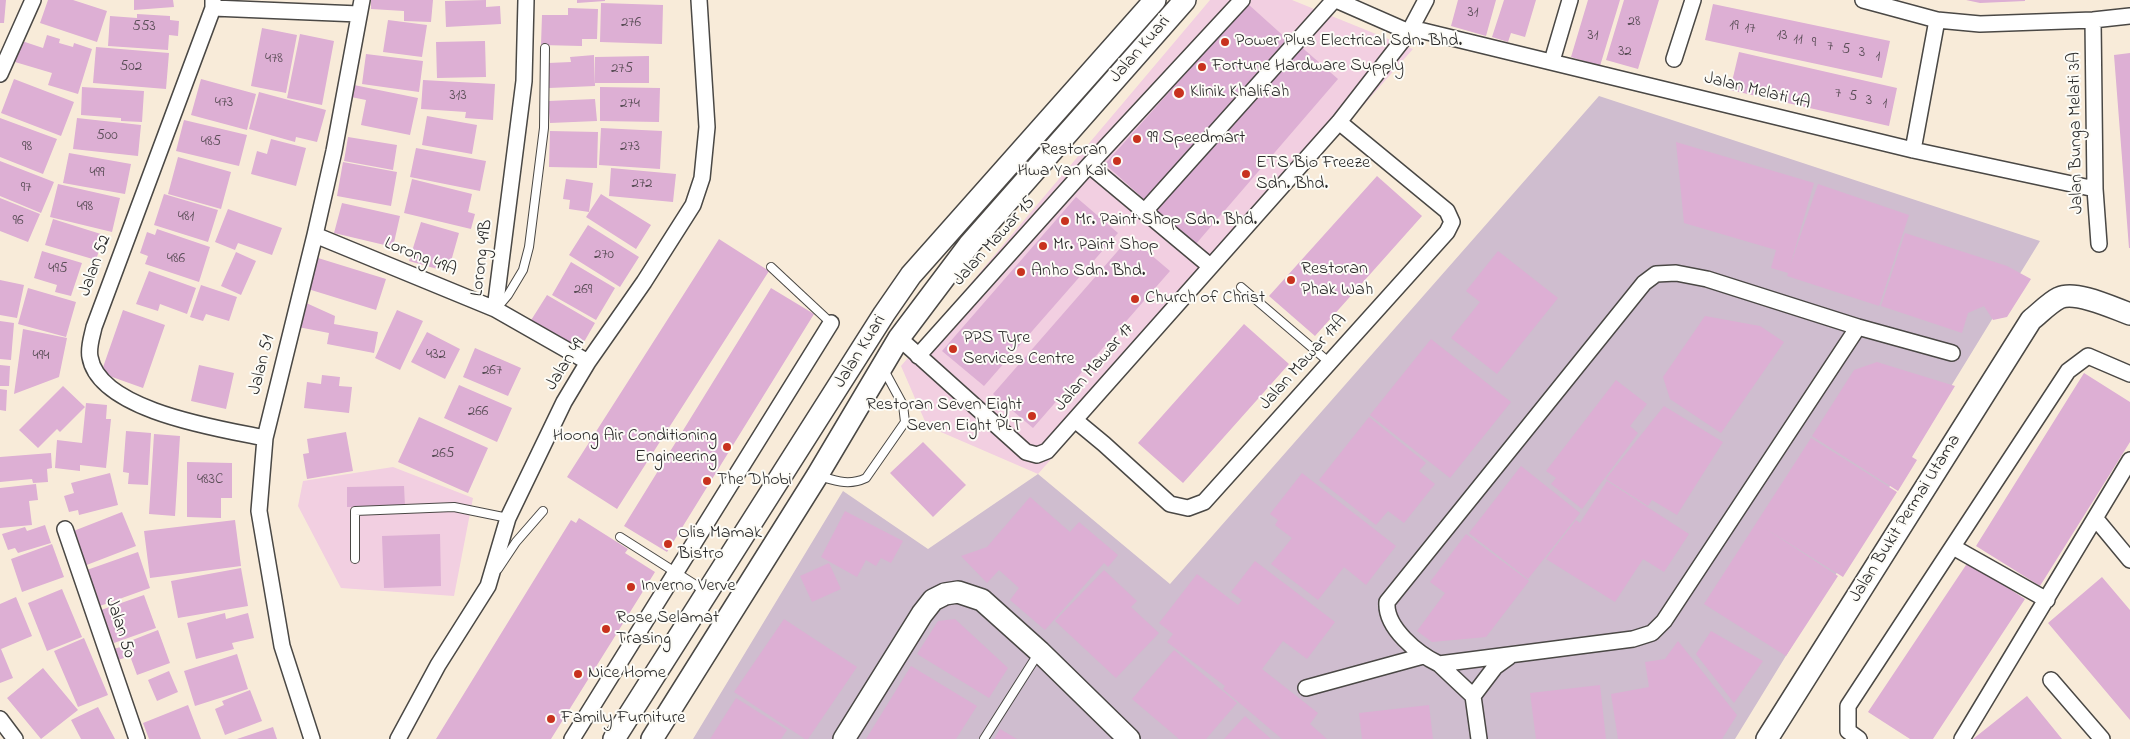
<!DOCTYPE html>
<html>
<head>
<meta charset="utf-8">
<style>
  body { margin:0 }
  canvas { display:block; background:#f8ebd9 }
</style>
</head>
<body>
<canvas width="2130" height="739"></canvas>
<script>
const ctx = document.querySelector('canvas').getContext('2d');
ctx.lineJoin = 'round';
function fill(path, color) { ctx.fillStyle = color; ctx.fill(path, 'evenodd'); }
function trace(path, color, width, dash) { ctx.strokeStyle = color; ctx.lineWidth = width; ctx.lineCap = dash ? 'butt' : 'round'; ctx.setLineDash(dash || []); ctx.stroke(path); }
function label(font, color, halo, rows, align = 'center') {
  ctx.font = font + ' "Indie Flower",sans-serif'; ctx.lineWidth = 4; ctx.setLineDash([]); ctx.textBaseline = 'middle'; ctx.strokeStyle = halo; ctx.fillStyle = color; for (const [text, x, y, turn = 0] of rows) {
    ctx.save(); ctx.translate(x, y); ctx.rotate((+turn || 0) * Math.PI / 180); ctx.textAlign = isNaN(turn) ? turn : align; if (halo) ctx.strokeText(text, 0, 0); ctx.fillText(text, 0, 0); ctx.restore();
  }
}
const built = new Path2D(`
  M1210,0H1292L1413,49L1038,474L927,426L901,366Z
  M393,467L473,498L454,596L341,588L298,506L303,481Z`);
const industrial = new Path2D(`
  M1599,96L2040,241L1735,739H693L843,491L928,549L1038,474L1170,584Z`);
const building = new Path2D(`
  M0,0H6L4,23H0Z
  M48,0H73L107,11L97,42L40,23Z
  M134,0H173L174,7L134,10Z
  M371,0H433L431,22L404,21V11L371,9Z
  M486,0V7L500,6L501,24L446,27L445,1Z
  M577,0H605V1L577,3Z
  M1458,0H1496L1486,36L1451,26Z
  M1504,0H1536L1525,37L1511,33L1508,42L1492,37Z
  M1588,0H1620L1600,66L1571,57Z
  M1624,0H1659L1638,69L1606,60Z
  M1966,0H2025V1L1980,3Z
  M601,3L663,5L662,44L600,42Z
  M1248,4L1288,40L1145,200L1105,164Z
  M1713,4L1890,41L1882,78L1705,40Z
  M568,8L598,9L597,39H582V46L541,45L542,15H568Z
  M137,14L170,16V20L179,21L178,36L169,35L168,50L108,46L110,16L137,18Z
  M388,20L427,25L422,57L383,52Z
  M262,28L297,35L286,93L251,86Z
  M300,34L334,41L322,105L287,98Z
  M47,35L60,39L59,43L73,47L74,43L92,49L78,94L48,85L52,73L15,62L22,41L43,48Z
  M485,41L486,77L437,78L436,42Z
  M1298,44L1338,79L1195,245L1154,210Z
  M96,47L169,53L166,89L93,83Z
  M1739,52L1897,88L1889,126L1730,90Z
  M2130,53V248H2129L2114,55Z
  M366,54L423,61L419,92L362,84Z
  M594,55L595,86L549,88L548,63L571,62L570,57Z
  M649,56V83H595V57Z
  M14,79L74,102L61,136L1,113Z
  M201,79L256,94L247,130L191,115Z
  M423,80L495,84L493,120L465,118L466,112L421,109Z
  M354,85L418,98L410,135L361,125L366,100L351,97Z
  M82,87L144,91L142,122L121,121V118L81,115Z
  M600,87L660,88L659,122L600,121Z
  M259,92L326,110L317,142L296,137L295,142L249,129Z
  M595,99L597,121L550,123L548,101Z
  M427,116L477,125L472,154L422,145Z
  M0,118L57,139L43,174L0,157Z
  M77,118L141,125L138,156L73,149Z
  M184,120L247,135L239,166L176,151Z
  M601,128L662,131L660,169L599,165Z
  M550,131L598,132L597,168L549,167Z
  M348,137L397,145L393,170L344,161Z
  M271,139L306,148L296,186L251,174L257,151L267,154Z
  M1676,142L1814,183L1790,266L1818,184L1909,215L1879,306L1787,276L1788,273L1771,268L1776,250L1684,223Z
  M416,148L486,161L480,191L410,177Z
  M69,153L131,164L125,194L63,183Z
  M178,157L231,172L221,209L168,194Z
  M0,161L54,182L41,213L0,196Z
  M343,162L397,172L391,206L337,196Z
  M611,168L676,174L673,202L609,196Z
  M1377,176L1422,216L1315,336L1269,296Z
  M412,179L472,194L468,212L475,214L471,229L404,213Z
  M566,179L593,183L589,212L569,209L570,200L563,199Z
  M58,184L120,198L112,232L50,217Z
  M164,194L218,210L208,242L154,225Z
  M601,194L651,225L636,249L586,217Z
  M1076,197L1118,233L984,386L942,351Z
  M0,198L40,214L28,242L0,231Z
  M342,203L400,216L393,247L334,233Z
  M228,209L282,228L272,255L238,243L235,250L215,242Z
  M53,219L104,235L96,260L45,245Z
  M421,222L459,233L448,272L409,261Z
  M588,225L639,257L620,287L569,255Z
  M157,229L210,247L199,282L145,264L148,256L140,253L147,232L155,235Z
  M1905,233L2007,266L2031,279L2007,317L1993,320L1984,306L1968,313L1962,333L1881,306Z
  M1130,237L1170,271L1033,428L993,394Z
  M719,239L769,271L617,509L567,477Z
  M42,251L82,263L71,296L55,292L57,285L34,278Z
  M1498,251L1558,298L1497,374L1451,338L1480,302L1466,291Z
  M236,252L256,261L241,295L221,286Z
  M318,258L386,279L376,310L308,289Z
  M571,262L615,288L596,320L552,295Z
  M149,271L196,288L187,314L160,304L158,311L136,304Z
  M0,280L24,285L17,318L0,315Z
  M201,285L237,297L229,321L206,314L203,321L190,317Z
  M28,288L76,302L66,337L18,324Z
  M771,288L814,314L667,552L624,526Z
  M547,295L595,323L577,354L528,325Z
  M304,302L335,316L334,324L378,332L374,353L327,344L329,333L298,327Z
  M123,310L165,325L143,388L101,373Z
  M397,310L423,321L400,370L375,358Z
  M1705,316L1760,326L1784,342L1721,433L1670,399L1663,377Z
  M0,321L14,323L11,360L0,359Z
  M1244,324L1289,364L1183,483L1138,443Z
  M23,329L67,338L59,377L14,394Z
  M427,332L460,349L445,379L411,362Z
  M1431,339L1511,402L1450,478L1370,415Z
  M475,348L521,368L508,396L463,377Z
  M1877,362L1955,386L1912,457L1917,460L1898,491L1812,436L1854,370Z
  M0,365L10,366L9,386H0Z
  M199,365L234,373L226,409L191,401Z
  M2084,373L2130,402V442L2040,586L1976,546Z
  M322,375L340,377L339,386L352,387L349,413L304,408L307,382L321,384Z
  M1616,380L1647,404L1630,426L1638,433L1582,509L1551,484L1556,478L1546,471Z
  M459,385L512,408L497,442L444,418Z
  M63,386L85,407L60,432L57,429L38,448L19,430Z
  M0,389L7,390L6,411L0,410Z
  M86,403L107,405L106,419H111L106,468L80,465V471L55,468L57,440L82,443Z
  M1664,406L1723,442L1677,515L1652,500L1648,506L1606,479Z
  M419,417L488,448L468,493L398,462Z
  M1369,417L1426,463L1419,471L1435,484L1404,523L1388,511L1376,525L1319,480Z
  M126,431L151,433L148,485L128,484L129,473L123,472Z
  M346,432L353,471L307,479L303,454L309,453L307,439Z
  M154,434L180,436L175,516L149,514Z
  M1811,438L1897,492L1843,577L1763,527L1838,576L1786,656L1704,604Z
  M923,442L966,485L933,517L890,473Z
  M51,453L52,468L47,469L48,482L33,483L32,479L0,482V457Z
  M187,462L232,463V498H221V518L187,517Z
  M1521,466L1580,513L1528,579L1469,533Z
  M110,473L118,505L79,515L78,510L69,512L64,496L74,493L71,483Z
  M1302,473L1396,546L1366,585L1344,567L1318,600L1271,564L1292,538L1275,525L1278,520L1270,514Z
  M1607,481L1689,534L1664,572L1643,559L1615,602L1546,559L1576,520L1580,523Z
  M36,484L38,500L29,501L32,525L0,528V488Z
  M404,486L405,506L347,507V487Z
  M1030,497L1070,532L1079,522L1118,555L1108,567L1104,563L1045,630L1010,600L1019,588L999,570L987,583L961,556L987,547Z
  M845,511L903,541L891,563L881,558L876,566L866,560L857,577L821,557Z
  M122,512L136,546L84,566L71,532Z
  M579,518L628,549L625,553L655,572L551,739H436L571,520L576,523Z
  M235,520L241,566L150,578L144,531Z
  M45,525L51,543L18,553L15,548L8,550L2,534L25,527L27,531Z
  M440,534L441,586L384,588L382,536Z
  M1466,534L1529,581L1486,637L1432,642L1417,631L1445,593L1430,582Z
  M52,544L64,577L22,592L11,559Z
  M138,552L150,588L97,607L84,571Z
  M1255,561L1335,622L1307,659L1283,641L1262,669L1318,713L1310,724L1327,739H1282L1223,689L1225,686L1167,642L1173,634L1159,623L1197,574L1238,605L1242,600L1231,592Z
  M1968,562L2025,599L1933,739H1910L1868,712Z
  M829,563L841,589L812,602L800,576Z
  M241,568L248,606L178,618L171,581Z
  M1104,570L1137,601L1131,607L1159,633L1116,678L1055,621Z
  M2102,577L2130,610V720L2048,623Z
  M62,589L82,637L47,651L28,603Z
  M144,595L156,628L114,643L101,610Z
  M16,597L32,636L1,649L13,678L0,683V604Z
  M225,613L226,619L248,613L254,638L232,643L234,649L196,659L187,623Z
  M784,619L857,667L808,739H805L734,692Z
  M955,619L1008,668L989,698L917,654L938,621Z
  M158,630L170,663L137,675L130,656L118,660L114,649L126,645L125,643Z
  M1711,631L1763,661L1734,703L1696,654Z
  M84,638L108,695L78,707L54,651Z
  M1678,641L1737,715L1722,739H1618L1611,694L1649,687L1645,662L1665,659Z
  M1174,650L1237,703L1206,739H1179L1132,699Z
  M237,654L248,689L195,706L184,671Z
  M911,666L977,706L956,739H866Z
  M43,668L78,710L41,739L7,698Z
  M169,671L178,692L157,701L148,680Z
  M1600,685L1606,739H1536L1530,693Z
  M250,690L262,721L225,735L215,709L224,705L222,701Z
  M2027,696L2062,739H1973Z
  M736,698L787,730L781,739H710Z
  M188,705L201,739H149L143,723Z
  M1429,705L1433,739H1362L1359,713Z
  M98,707L115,739H81L71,720Z
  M1245,716L1271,739H1224Z
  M273,727L277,739H237Z
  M1000,729L1017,739H994Z`);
const lane = new Path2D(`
  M771,267L831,323
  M1241,287L1330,363
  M497,308L508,295L523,270L529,247L544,128L545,48
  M819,476C836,481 849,486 866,478L905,422L903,405L884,370
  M620,537L705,591
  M355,559V511L454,507L508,518
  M498,569L516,542L543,511
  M984,739L1038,654`);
const street = new Path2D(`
  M213,0V8L94,327C92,337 88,347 90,357C99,411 221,429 265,438
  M1336,0L1409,32
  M1863,0L1937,20L1980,24L2093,20L2130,16
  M213,8L359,14
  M2093,20L2095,189L2099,244
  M1411,28L1913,150L2095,189
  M1674,59L1693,0
  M1552,61L1570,0
  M0,74L33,0
  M1913,150L1937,20
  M1089,165L1210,266
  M1144,212L1334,0
  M315,235L495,309L588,362
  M495,309L524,81L526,0
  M1858,327L1664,621L1652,633L1633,639L1439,664C1418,654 1385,628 1387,602L1644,283L1656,274L1676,273L1707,279L1858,327L1952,353
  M899,338L1026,452L1037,455L1047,451L1339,122L1409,32L1426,0
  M918,356L1089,165L1242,0
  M1075,420L1104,444L1170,504L1188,508L1204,502L1447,232L1452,222L1447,211L1339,122
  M2096,519L2130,560
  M65,529L137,739
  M1953,547L2047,600
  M1439,664L1473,696
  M2051,680L2102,739
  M1306,688L1423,656
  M1473,696L1495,667L1509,657
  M1473,696L1479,739
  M0,719L15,739
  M312,739L282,646L259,511L265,438L315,235L334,151L362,0
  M398,739L438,665L488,586L508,518L564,402L588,362L644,282L693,205L702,178L707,127L699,0
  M572,739L831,323
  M1859,739L1848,731V706L2068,371L2088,356L2130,374
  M1962,739L2130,460`);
const secondary = new Path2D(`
  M614,739L884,314L911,275L1155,0
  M652,739L817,476L899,338L969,245L1185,0
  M844,739L922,614L933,600L945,594L958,592L982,600L1040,652L1129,739
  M1767,739L2031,320C2040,313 2049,303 2059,298C2076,290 2113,308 2130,314`);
const markers = [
  [1225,42,5,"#c8321e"],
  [1202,67,5,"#c8321e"],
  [1179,93,6,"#c8321e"],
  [1137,139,5,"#c8321e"],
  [1117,161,5,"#c8321e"],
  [1246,174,5,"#c8321e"],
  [1065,221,5,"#c8321e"],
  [1043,246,5,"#c8321e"],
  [1021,272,5,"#c8321e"],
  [1291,280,5,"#c8321e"],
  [1135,299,5,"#c8321e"],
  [953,349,5,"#c8321e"],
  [1032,416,5,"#c8321e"],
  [727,447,5,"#c8321e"],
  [707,481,5,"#c8321e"],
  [668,544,5,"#c8321e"],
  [631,587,5,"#c8321e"],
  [606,629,5,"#c8321e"],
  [578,674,5,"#c8321e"],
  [551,719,5,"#c8321e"]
];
const numberNames = [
  ["31",1473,14],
  ["28",1634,23],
  ["276",631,24],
  ["19",1734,27],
  ["553",144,28],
  ["17",1750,30],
  ["31",1593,37],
  ["13",1782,37],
  ["11",1798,41],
  ["9",1814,44],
  ["7",1830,48],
  ["5",1846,51],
  ["32",1625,53],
  ["3",1862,54],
  ["1",1878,58],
  ["478",274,60],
  ["502",131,68],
  ["275",622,70],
  ["7",1838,95],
  ["313",458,97],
  ["5",1853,98],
  ["3",1869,102],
  ["473",224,104],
  ["274",630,105],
  ["1",1885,105],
  ["500",107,137],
  ["485",211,143],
  ["98",27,148],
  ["273",630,148],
  ["499",97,174],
  ["272",642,185],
  ["97",26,189],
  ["498",85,208],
  ["481",186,218],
  ["96",18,222],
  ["270",604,256],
  ["486",176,260],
  ["495",58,270],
  ["269",583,291],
  ["432",436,356],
  ["494",41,357],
  ["267",492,372],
  ["266",478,413],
  ["265",443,455],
  ["483C",210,481]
];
const poiNames = [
  ["Power Plus Electrical Sdn. Bhd.",1235,42],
  ["Fortune Hardware Supply",1212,67],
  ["Klinik Khalifah",1190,93],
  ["99 Speedmart",1147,139],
  ["Restoran",1107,151,"right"],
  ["Hwa Yan Kai",1107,172,"right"],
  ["ETS Bio Freeze",1256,164],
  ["Sdn. Bhd.",1256,185],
  ["Mr. Paint Shop Sdn. Bhd.",1075,221],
  ["Mr. Paint Shop",1053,246],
  ["Restoran",1301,270],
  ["Phak Wah",1301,291],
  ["Anho Sdn. Bhd.",1031,272],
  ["Church of Christ",1145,299],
  ["PPS Tyre",963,339],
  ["Services Centre",963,360],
  ["Restoran Seven Eight",1022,406,"right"],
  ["Seven Eight PLT",1022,427,"right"],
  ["Hoong Air Conditioning",717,437,"right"],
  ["Engineering",717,458,"right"],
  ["The Dhobi",717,481],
  ["Olis Mamak",678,534],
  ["Bistro",678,555],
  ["Inverno Verve",641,587],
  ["Rose Selamat",616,619],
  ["Trasing",616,640],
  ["Nice Home",588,674],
  ["Family Furniture",561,719]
];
const streetNames = [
  ["Jalan Kuari",1141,50,-49],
  ["Jalan Melati 4A",1757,92,14],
  ["Jalan Bunga Melati 3A",2077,133,-91],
  ["Jalan Mawar 15",995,242,-48],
  ["Lorong 49A",420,258,22],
  ["Lorong 49B",483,258,-83],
  ["Jalan 52",96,266,-70],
  ["Jalan Kuari",861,352,-58],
  ["Jalan Mawar 17A",1304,363,-48],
  ["Jalan 51",263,365,-76],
  ["Jalan 49",566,365,-58],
  ["Jalan Mawar 17",1095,368,-49],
  ["Jalan Bukit Permai Utama",1906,519,-58],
  ["Jalan 50",119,628,72]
];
fill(built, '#f2cfe1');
fill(industrial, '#cfbdcf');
fill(building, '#ddafd4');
trace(lane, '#4a4845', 10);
trace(street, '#4a4845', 18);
trace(secondary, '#4a4845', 24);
trace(lane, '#fff', 8);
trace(street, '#fff', 15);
trace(secondary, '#fff', 21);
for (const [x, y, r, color] of markers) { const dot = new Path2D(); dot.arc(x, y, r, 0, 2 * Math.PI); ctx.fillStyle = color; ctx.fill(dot); trace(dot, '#fdfcf7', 2); }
label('15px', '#584c55', null, numberNames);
label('18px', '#2b2b2b', '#fdfcf7', poiNames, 'left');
label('18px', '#2b2b2b', '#fdfcf7', streetNames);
</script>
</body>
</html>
